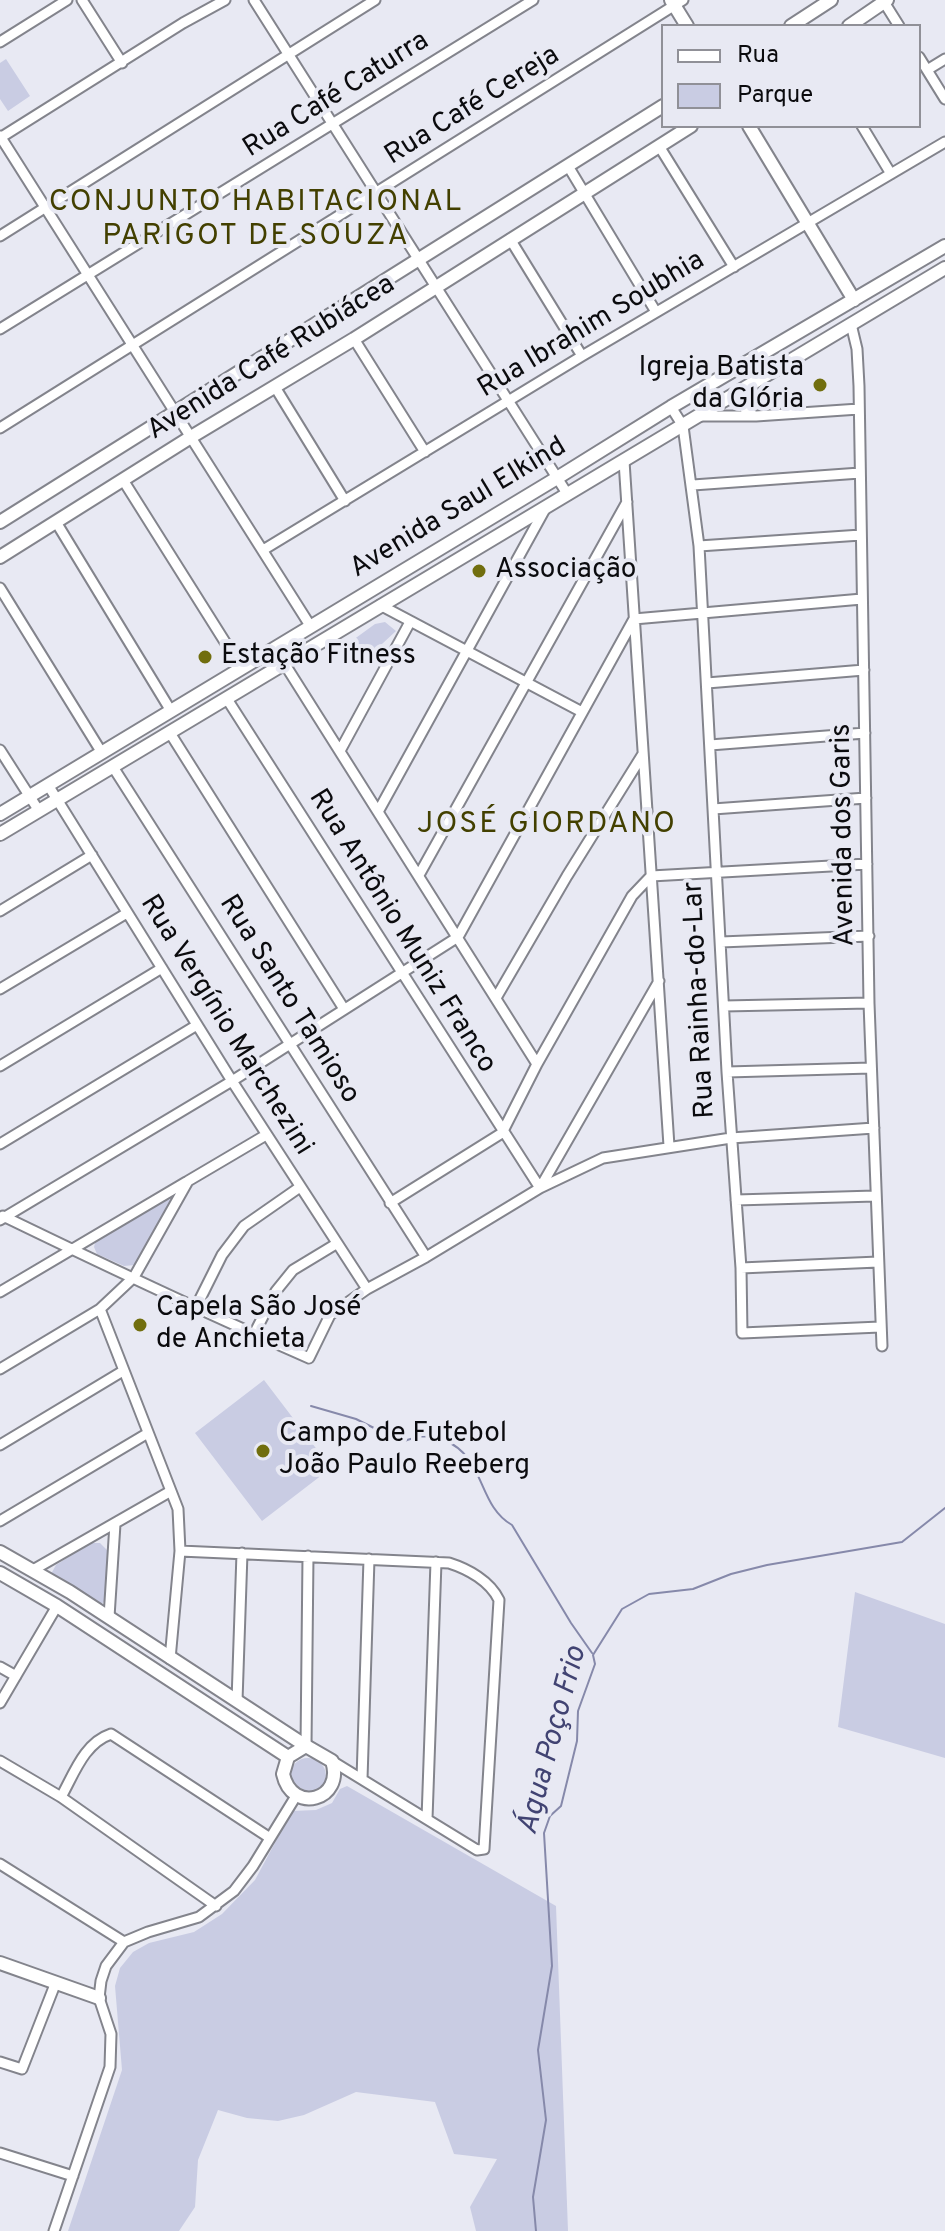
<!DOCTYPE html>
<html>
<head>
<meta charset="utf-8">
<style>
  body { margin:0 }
  #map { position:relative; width:945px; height:2231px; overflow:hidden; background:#e8e9f3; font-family:Overpass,sans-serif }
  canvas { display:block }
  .legend { position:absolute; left:661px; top:24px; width:260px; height:104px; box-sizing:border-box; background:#e8e9f3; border:2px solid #909097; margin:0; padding:10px 14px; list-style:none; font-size:24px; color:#0b0b0e }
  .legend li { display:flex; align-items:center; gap:16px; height:40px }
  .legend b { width:40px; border:2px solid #909097 }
</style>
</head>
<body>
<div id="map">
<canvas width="945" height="2231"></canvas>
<ul class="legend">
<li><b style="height:10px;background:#fff"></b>Rua</li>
<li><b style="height:22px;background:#c9cce3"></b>Parque</li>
</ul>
</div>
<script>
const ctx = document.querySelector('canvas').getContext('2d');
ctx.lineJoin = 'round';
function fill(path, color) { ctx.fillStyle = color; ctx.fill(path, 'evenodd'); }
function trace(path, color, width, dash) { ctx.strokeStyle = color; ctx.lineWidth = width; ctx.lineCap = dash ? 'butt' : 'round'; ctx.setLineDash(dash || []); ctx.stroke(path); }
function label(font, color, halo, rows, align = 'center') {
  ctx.font = font + ' Overpass,sans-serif'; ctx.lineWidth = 8; ctx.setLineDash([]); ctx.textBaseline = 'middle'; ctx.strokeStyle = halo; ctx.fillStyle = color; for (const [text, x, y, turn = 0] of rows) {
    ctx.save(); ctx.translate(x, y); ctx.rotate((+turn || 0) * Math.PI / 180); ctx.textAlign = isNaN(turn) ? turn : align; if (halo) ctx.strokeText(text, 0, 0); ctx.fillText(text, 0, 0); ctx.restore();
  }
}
const green = new Path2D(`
  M6,59L30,96L8,111L0,99V63Z
  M385,622L396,631L369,656L342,648L375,624Z
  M167,1198L171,1200L170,1205L135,1265L124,1266L97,1254L94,1247L96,1239Z
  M264,1380L331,1468L262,1521L195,1433Z
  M90,1543H100L109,1552L107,1600L98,1606L51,1574L56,1565Z
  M855,1592L945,1624V1758L838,1727Z
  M290 1776a18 18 0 1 1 36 0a18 18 0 1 1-36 0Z
  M347,1786L556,1906L568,2231H476L470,2207L497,2159L454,2154L435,2102L356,2092L304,2115L278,2121L247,2118L218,2110L198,2160L195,2207L179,2231H68L122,2070L115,1986L120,1968L133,1952L149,1943L194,1932L222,1914L255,1880L292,1811L316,1810L332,1803L340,1789Z`);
const stream = new Path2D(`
  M311,1406L356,1419L402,1442C417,1436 427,1434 444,1440C486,1457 477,1505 512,1525L571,1623L592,1653
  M536,2231L533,2197L546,2120L538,2050L552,1966L544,1833L550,1816L561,1806L577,1741L578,1711L595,1664L593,1655L622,1609L649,1594L693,1589L731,1574L767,1565L902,1542L945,1508`);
const street = new Path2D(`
  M82,0L122,63
  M254,0L568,495
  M884,2L899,26
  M0,42L67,0
  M919,57L945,99
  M927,70L945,59
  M862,126L891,174
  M0,136L311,627
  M0,138L183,23L225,0
  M659,146L734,267
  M568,166L656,312
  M0,236L375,0
  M510,239L582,356
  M851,324L857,349L859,386L869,1003L882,1346
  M0,329L533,0
  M354,339L425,452
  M275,387L345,501
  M743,388C739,400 742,409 753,415
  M671,407L683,426L699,546L727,1072L741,1268L742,1333L880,1327
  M700,416H756L859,409
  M0,428L683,0
  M624,461L669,1146
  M123,480L242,669
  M693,485L860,473
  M56,522L171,711
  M699,546L861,535
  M263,550L582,356L945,142
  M0,588L102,753
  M380,605L582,712
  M284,663L537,1064
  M707,683L864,670
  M227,699L540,1188L659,981
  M170,733L344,1009
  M710,745L865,733
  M341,749L410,622
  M0,750L39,811
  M113,767L426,1257
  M48,785L232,1081L367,1289
  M713,809L866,798
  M379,810L545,509
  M419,875L627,502
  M0,911L92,855
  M721,942L869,936
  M0,989L127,913
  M496,998L567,876L643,754
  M724,1006L869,1003
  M0,1066L162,968
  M727,1072L871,1068
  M0,1144L197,1025
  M736,1200L875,1196
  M390,1203L502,1133L537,1064L632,896L651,876L867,864
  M3,1216C104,1265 205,1313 309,1358L330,1315L367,1289L426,1257L540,1188L603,1158L731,1138L874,1128
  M0,1220L232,1081L458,937L634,619L862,599
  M741,1268L878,1262
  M0,1292L186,1182
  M100,1309L178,1509L180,1551L170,1659
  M195,1309L222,1255L244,1226L300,1187
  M254,1334L276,1291L293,1270L336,1244
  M0,1369L100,1309L134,1277L188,1181L266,1135
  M0,1445L123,1371
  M0,1521L148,1433
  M180,1551L449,1563C468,1569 490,1581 499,1600L484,1849L477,1850L332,1761
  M33,1570L171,1491
  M109,1617L115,1524
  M0,1667L16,1676
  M237,1701L242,1553
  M0,1703L57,1606
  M306,1746L308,1556
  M0,1761L61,1797L216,1906
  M362,1779L369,1559
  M61,1797C74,1774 84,1743 111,1734L270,1838
  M427,1819L436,1562
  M0,1864L124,1942
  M0,2062L22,2069L56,1982
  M0,2153L73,2176
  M54,2231L110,2067L111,2034L99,1998L101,1981L106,1966L124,1942L148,1932L199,1917L234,1891L253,1866L296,1796`);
const secondary = new Path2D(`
  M671,0L687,26
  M791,26L831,0
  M849,26L887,0
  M749,126L854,300
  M0,522L663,106
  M0,557L191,437L354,339L691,126
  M0,814L557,478L671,407L945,246
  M0,834L945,268
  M0,1552L70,1592L306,1746
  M0,1573L57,1606L288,1757
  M306,1746L332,1761C345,1800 292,1815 283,1774L288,1757Z
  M0,1963L99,1998`);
const markers = [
  [820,385,8,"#716e0e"],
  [479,571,8,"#716e0e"],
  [205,657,8,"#716e0e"],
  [140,1325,8,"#716e0e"],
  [263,1451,8,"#716e0e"]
];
const streetNames = [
  ["Rua Café Caturra",337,96,-32],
  ["Rua Café Cereja",473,107,-32],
  ["Rua Ibrahim Soubhia",592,326,-31],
  ["Avenida Café Rubiácea",272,359,-32],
  ["Avenida Saul Elkind",459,509,-31],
  ["Avenida dos Garis",845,835,-91],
  ["Rua Antônio Muniz Franco",401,932,58],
  ["Rua Santo Tamioso",288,1000,58],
  ["Rua Rainha-do-Lar",701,1000,-93],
  ["Rua Vergínio Marchezini",225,1026,58]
];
const poiNames = [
  ["Igreja Batista",804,369,"right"],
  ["da Glória",804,401,"right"],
  ["Associação",495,571],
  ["Estação Fitness",221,657],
  ["Capela São José",156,1309],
  ["de Anchieta",156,1341],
  ["Campo de Futebol",279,1435],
  ["João Paulo Reeberg",279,1467]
];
const neighbourhoodNames = [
  ["CONJUNTO HABITACIONAL",256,204],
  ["PARIGOT DE SOUZA",256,238],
  ["JOSÉ GIORDANO",547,826]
];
const waterNames = [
  ["Água Poço Frio",554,1741,-75]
];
fill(green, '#c9cce3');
trace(stream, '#8689aa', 2);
trace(street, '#83848c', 13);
trace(secondary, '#83848c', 16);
trace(street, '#fff', 9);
trace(secondary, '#fff', 12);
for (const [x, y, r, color] of markers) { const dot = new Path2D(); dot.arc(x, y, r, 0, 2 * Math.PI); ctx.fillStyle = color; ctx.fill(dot); trace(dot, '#e8e9f3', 3); }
label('28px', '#0b0b0e', '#e8e9f3', streetNames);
label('28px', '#0b0b0e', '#e8e9f3', poiNames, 'left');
ctx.letterSpacing = '2px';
label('30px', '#434000', '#e8e9f3', neighbourhoodNames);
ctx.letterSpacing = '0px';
label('italic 30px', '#414372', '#e8e9f3', waterNames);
</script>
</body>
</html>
